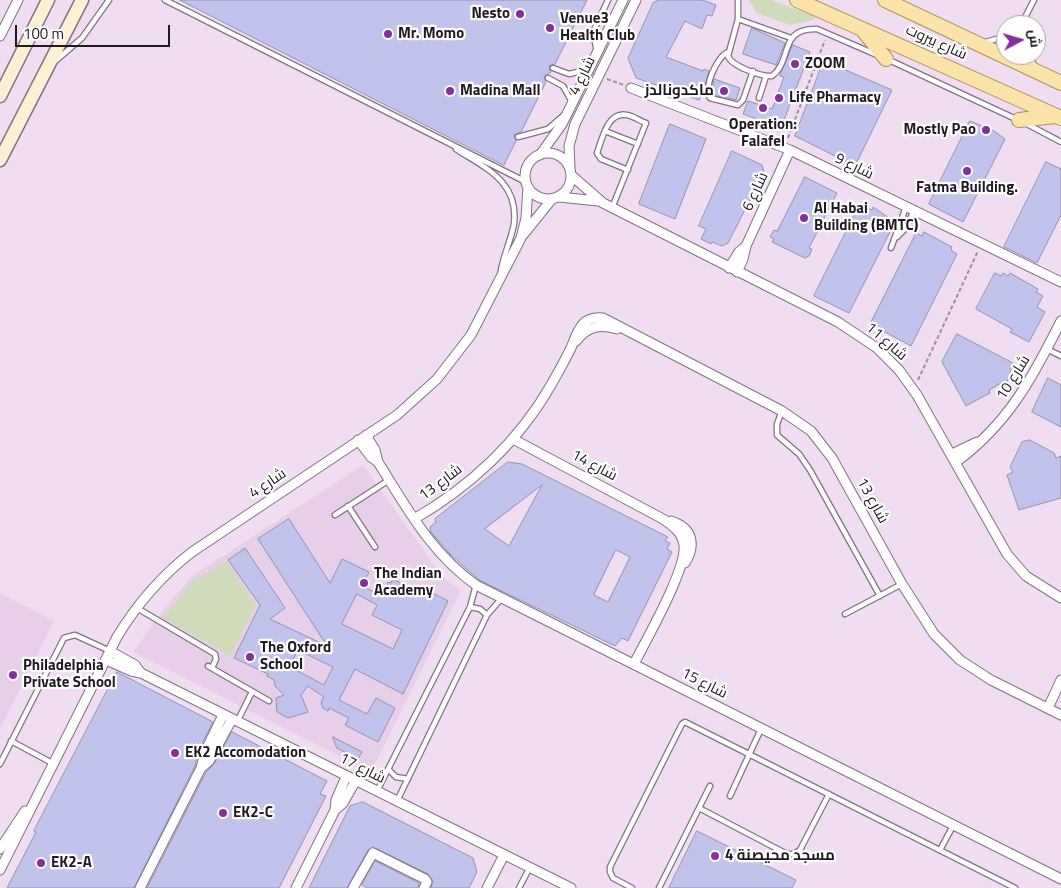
<!DOCTYPE html>
<html>
<head>
<meta charset="utf-8">
<style>
  body { margin:0 }
  #map { position:relative; width:1061px; height:888px; overflow:hidden; background:#f1ddf2; font-family:"Titillium Web",Cairo,sans-serif }
  canvas { display:block }
  .north { position:absolute; left:996px; top:15px; width:50px; height:50px; box-sizing:border-box; background:#fff; border:1px solid #a6a3a6; border-radius:50%; rotate:84deg; font-size:14px; font-weight:700; line-height:20px; text-align:center; color:#201921 }
  .north::after { content:''; display:block; margin:auto; width:18px; height:22px; background:#852f9d; clip-path:polygon(50% 0,100% 100%,50% 72%,0 100%) }
  .scale { position:absolute; left:15px; top:25px; width:155px; height:22px; box-sizing:border-box; border:2px solid #201921; border-top:0; padding-left:6px; font-size:15px; line-height:18px; white-space:nowrap; color:#201921; -webkit-text-stroke:4px #fff; paint-order:stroke }
</style>
</head>
<body>
<div id="map">
<canvas width="1061" height="888"></canvas>
<div class="north">ش</div>
<div class="scale">100 m</div>
</div>
<script>
const ctx = document.querySelector('canvas').getContext('2d');
ctx.lineJoin = 'round';
function fill(path, color) { ctx.fillStyle = color; ctx.fill(path, 'evenodd'); }
function trace(path, color, width, dash) { ctx.strokeStyle = color; ctx.lineWidth = width; ctx.lineCap = dash ? 'butt' : 'round'; ctx.setLineDash(dash || []); ctx.stroke(path); }
function label(font, color, halo, rows, align = 'center') {
  ctx.font = font + ' "Titillium Web",Cairo,sans-serif'; ctx.lineWidth = 4.5; ctx.setLineDash([]); ctx.textBaseline = 'middle'; ctx.strokeStyle = halo; ctx.fillStyle = color; for (const [text, x, y, turn = 0] of rows) {
    ctx.save(); ctx.translate(x, y); ctx.rotate((+turn || 0) * Math.PI / 180); ctx.textAlign = isNaN(turn) ? turn : align; if (halo) ctx.strokeText(text, 0, 0); ctx.fillText(text, 0, 0); ctx.restore();
  }
}
const built = new Path2D(`
  M363,465L441,575L461,591L371,772L133,652L164,609L192,576Z
  M0,593L54,621L0,729Z`);
const green = new Path2D(`
  M749,0H771L815,16L813,20L789,25L757,13Z
  M226,561L256,605L230,656L163,618L193,581Z`);
const building = new Path2D(`
  M180,0H587L555,64L549,66L551,72L544,77L546,82L521,132L514,135L516,141L504,165Z
  M659,0H702L716,5L712,16L707,15L702,29L685,21L666,57L703,71L704,69L709,71L704,92L699,100L636,78L628,58L653,3Z
  M752,28L785,43L776,65L743,54Z
  M793,45L810,52L781,128L743,114L748,101L772,109L784,77L780,76Z
  M826,55L844,62L841,68L892,90L855,166L795,136Z
  M714,79L740,88L736,100L713,95Z
  M970,121L994,131L1005,139L963,222L929,204Z
  M670,124L706,139L675,219L639,204Z
  M732,151L762,165L764,172L728,243L722,246L712,242L711,244L701,239L706,229L699,226Z
  M1046,162L1061,169V215L1037,263L1004,247Z
  M805,177L837,193L809,248L812,249L809,256L805,258L772,242L774,239L770,237L774,230L777,231Z
  M860,204L872,210L873,207L895,222L849,313L814,296Z
  M924,232L952,247L951,250L957,254L911,346L870,324L916,233L922,236Z
  M995,273L1001,276L1003,273L1008,276L1010,273L1038,289L1036,292L1043,296L1037,307L1045,312L1029,342L1010,332L1012,329L976,309Z
  M957,334L1013,363L1007,383L1003,382L989,390L990,393L966,406L942,362Z
  M1048,378L1061,385V427L1032,412Z
  M1030,440L1054,453L1056,458L1061,456V498L1019,510L1007,475L1013,472L1010,467L1022,442Z
  M508,462L522,464L668,537L665,541L670,543L667,549L672,552L628,641L622,638L615,646L479,580L450,554L431,532L430,527L436,522L435,519ZM542,485L509,546L485,529ZM616,550L630,557L608,602L594,595Z
  M289,519L330,583L342,559L369,572L362,586L382,596L388,582L391,583L393,579L404,585L402,589L419,597L423,588L448,601L403,694L355,669L339,700L367,714L376,698L395,708L378,742L345,725L349,718L329,708L328,711L323,708L321,702L324,697L308,686L301,695L308,712L288,718L277,712L276,698L284,695L275,686L274,680L267,676L268,674L234,658L260,605L228,560L245,548L285,608L270,619L327,646L258,539ZM357,594L377,605L372,615L402,630L393,649L342,624ZM298,650L333,667L324,685L290,667Z
  M117,672L213,722L199,749L195,766L134,888H7L36,832L34,831Z
  M232,732L327,781L320,794L326,796L279,888H147L206,772L214,764Z
  M333,737L362,752L358,759L337,748Z
  M363,802L473,858L477,872L469,888H431L433,881L428,874L373,847L368,850L347,888H309L350,806Z
  M697,831L796,880L792,888H669Z
  M375,861L419,883L418,888H367L362,885Z`);
const path = new Path2D(`
  M607,79L624,85
  M788,138L825,40
  M918,380L978,251`);
const lane = new Path2D(`
  M165,0L526,182
  M738,0V19L728,56C731,66 762,77 772,76C793,60 778,28 817,29L877,55
  M738,19L791,38
  M1021,25L1034,0
  M986,42L1006,36
  M597,52L593,32L608,0
  M729,52C717,55 703,88 710,98L738,105L743,100L753,71
  M1029,55L1035,67
  M887,59L1018,120
  M53,63L82,38L109,0
  M553,68L569,74L587,70
  M548,78L563,86L572,102
  M759,98L766,76
  M1025,123L1061,142
  M605,131L638,144
  M518,137L548,129L563,116
  M456,149C485,168 519,181 514,224C511,240 504,254 501,270
  M612,208L646,123C640,121 633,116 627,115C607,111 602,140 597,153L601,159L628,170
  M897,237L904,230L914,211
  M891,248L906,207
  M1047,349L1061,356
  M782,411L777,424V435L799,454L810,470L880,596
  M348,506L375,547
  M335,515L389,480
  M470,607L480,609L487,615
  M137,608L215,654L216,659L212,668
  M845,614L902,584
  M208,666L269,701
  M237,722L252,692
  M11,741L54,764
  M0,764L64,638L75,635L110,651
  M388,769L396,777L408,779
  M377,791L470,607L476,585
  M730,796L761,729
  M397,801L487,615L501,599
  M699,808L787,854H794L800,850L829,794
  M940,850L953,826
  M519,888L530,867
  M632,888L613,878L610,872V867L682,724L685,722L1015,888
  M659,888L710,786`);
const street = new Path2D(`
  M0,36L18,0
  M631,88L790,150L1061,282
  M525 176a23 23 0 1 1 46 0a23 23 0 1 1-46 0Z
  M540,155L562,124L623,0
  M570,168L569,146L575,124L636,0
  M571,175L603,203L838,322L877,348L899,370L917,395L1007,554L1026,576L1061,598
  M559,197L598,201
  M523,235L552,199
  M729,268L739,252L746,246
  M737,272L743,259L746,246L790,150
  M576,341C588,326 600,324 617,329
  M366,435L375,450L378,462C407,508 431,553 476,585L1061,879
  M513,439L663,519C673,526 682,532 684,545C687,569 646,640 634,664
  M358,440L371,457L378,462
  M952,454L977,442
  M956,462C1008,424 1033,377 1061,321
  M414,519C470,487 519,441 551,385C558,373 565,360 571,348C578,331 581,316 603,318L782,411L811,431L832,458L902,584L934,634L960,660L991,680L1061,715
  M671,521C693,528 696,545 685,563
  M110,651L135,665L141,673
  M106,660L131,671L141,673L571,888
  M1048,708L1061,680
  M201,768L209,761L232,719
  M335,810L343,803L355,782
  M0,849L25,811
  M0,870L117,637C137,604 161,576 192,552L397,415L437,379L471,335L521,238L526,218L528,187
  M140,888L201,768L205,752L223,715
  M296,888L335,810L336,800L346,777
  M353,888L373,853L425,879L427,882L424,888
  M487,888L504,855`);
const secondary = new Path2D(`
  M0,96L48,0
  M0,160L82,0`);
const primary = new Path2D(`
  M797,0L1061,118
  M885,0L1061,83
  M862,29L886,59
  M1019,120L1055,116`);
const markers = [
  [520,14,5,"#852f9d"],
  [550,28,5,"#852f9d"],
  [388,34,5,"#852f9d"],
  [795,64,5,"#852f9d"],
  [450,91,5,"#852f9d"],
  [724,91,5,"#852f9d"],
  [779,98,5,"#852f9d"],
  [763,108,5,"#852f9d"],
  [986,130,5,"#852f9d"],
  [967,171,5,"#852f9d"],
  [804,218,5,"#852f9d"],
  [364,583,5,"#852f9d"],
  [250,657,5,"#852f9d"],
  [13,675,5,"#852f9d"],
  [175,753,5,"#852f9d"],
  [223,813,5,"#852f9d"],
  [715,856,5,"#852f9d"],
  [41,863,5,"#852f9d"]
];
const poiNames = [
  ["Nesto",510,14,"right"],
  ["Venue3",560,19],
  ["Health Club",560,36],
  ["Mr. Momo",398,34],
  ["ZOOM",805,64],
  ["Madina Mall",460,91],
  ["ماكدونالدز",714,91,"right"],
  ["Life Pharmacy",789,98],
  ["Operation:",763,125,"center"],
  ["Falafel",763,142,"center"],
  ["Mostly Pao",976,130,"right"],
  ["Fatma Building.",967,188,"center"],
  ["Al Habai",814,209],
  ["Building (BMTC)",814,226],
  ["The Indian",374,574],
  ["Academy",374,591],
  ["The Oxford",260,648],
  ["School",260,665],
  ["Philadelphia",23,666],
  ["Private School",23,683],
  ["EK2 Accomodation",185,753],
  ["EK2-C",233,813],
  ["مسجد محيصنة 4",725,856],
  ["EK2-A",51,863]
];
const streetNames = [
  ["شارع بيروت",936,43,24],
  ["شارع 4",583,76,-64],
  ["شارع 9",854,167,26],
  ["شارع 6",756,192,-65],
  ["شارع 11",886,342,41],
  ["شارع 10",1014,378,-58],
  ["شارع 14",594,466,28],
  ["شارع 13",441,483,-37],
  ["شارع 4",268,484,-34],
  ["شارع 13",872,501,61],
  ["شارع 15",704,684,27],
  ["شارع 17",362,769,27]
];
fill(built, '#e8cfe9');
fill(green, '#d0dbbb');
fill(building, '#c1c3ed');
trace(building, '#9293ab', 1);
trace(lane, '#827083', 7);
trace(street, '#827083', 11);
trace(secondary, '#827083', 15);
trace(primary, '#ac9055', 16);
trace(path, '#9d8e9e', 2, [4, 2.5]);
trace(lane, '#fff', 4.5);
trace(street, '#fff', 9);
trace(secondary, '#fdf1d4', 12);
trace(primary, '#fbe3aa', 14);
for (const [x, y, r, color] of markers) { const dot = new Path2D(); dot.arc(x, y, r, 0, 2 * Math.PI); ctx.fillStyle = color; ctx.fill(dot); trace(dot, '#fff', 2); }
label('bold 15px', '#201921', '#fff', poiNames, 'left');
label('15px', '#201921', '#fff', streetNames);
</script>
</body>
</html>
